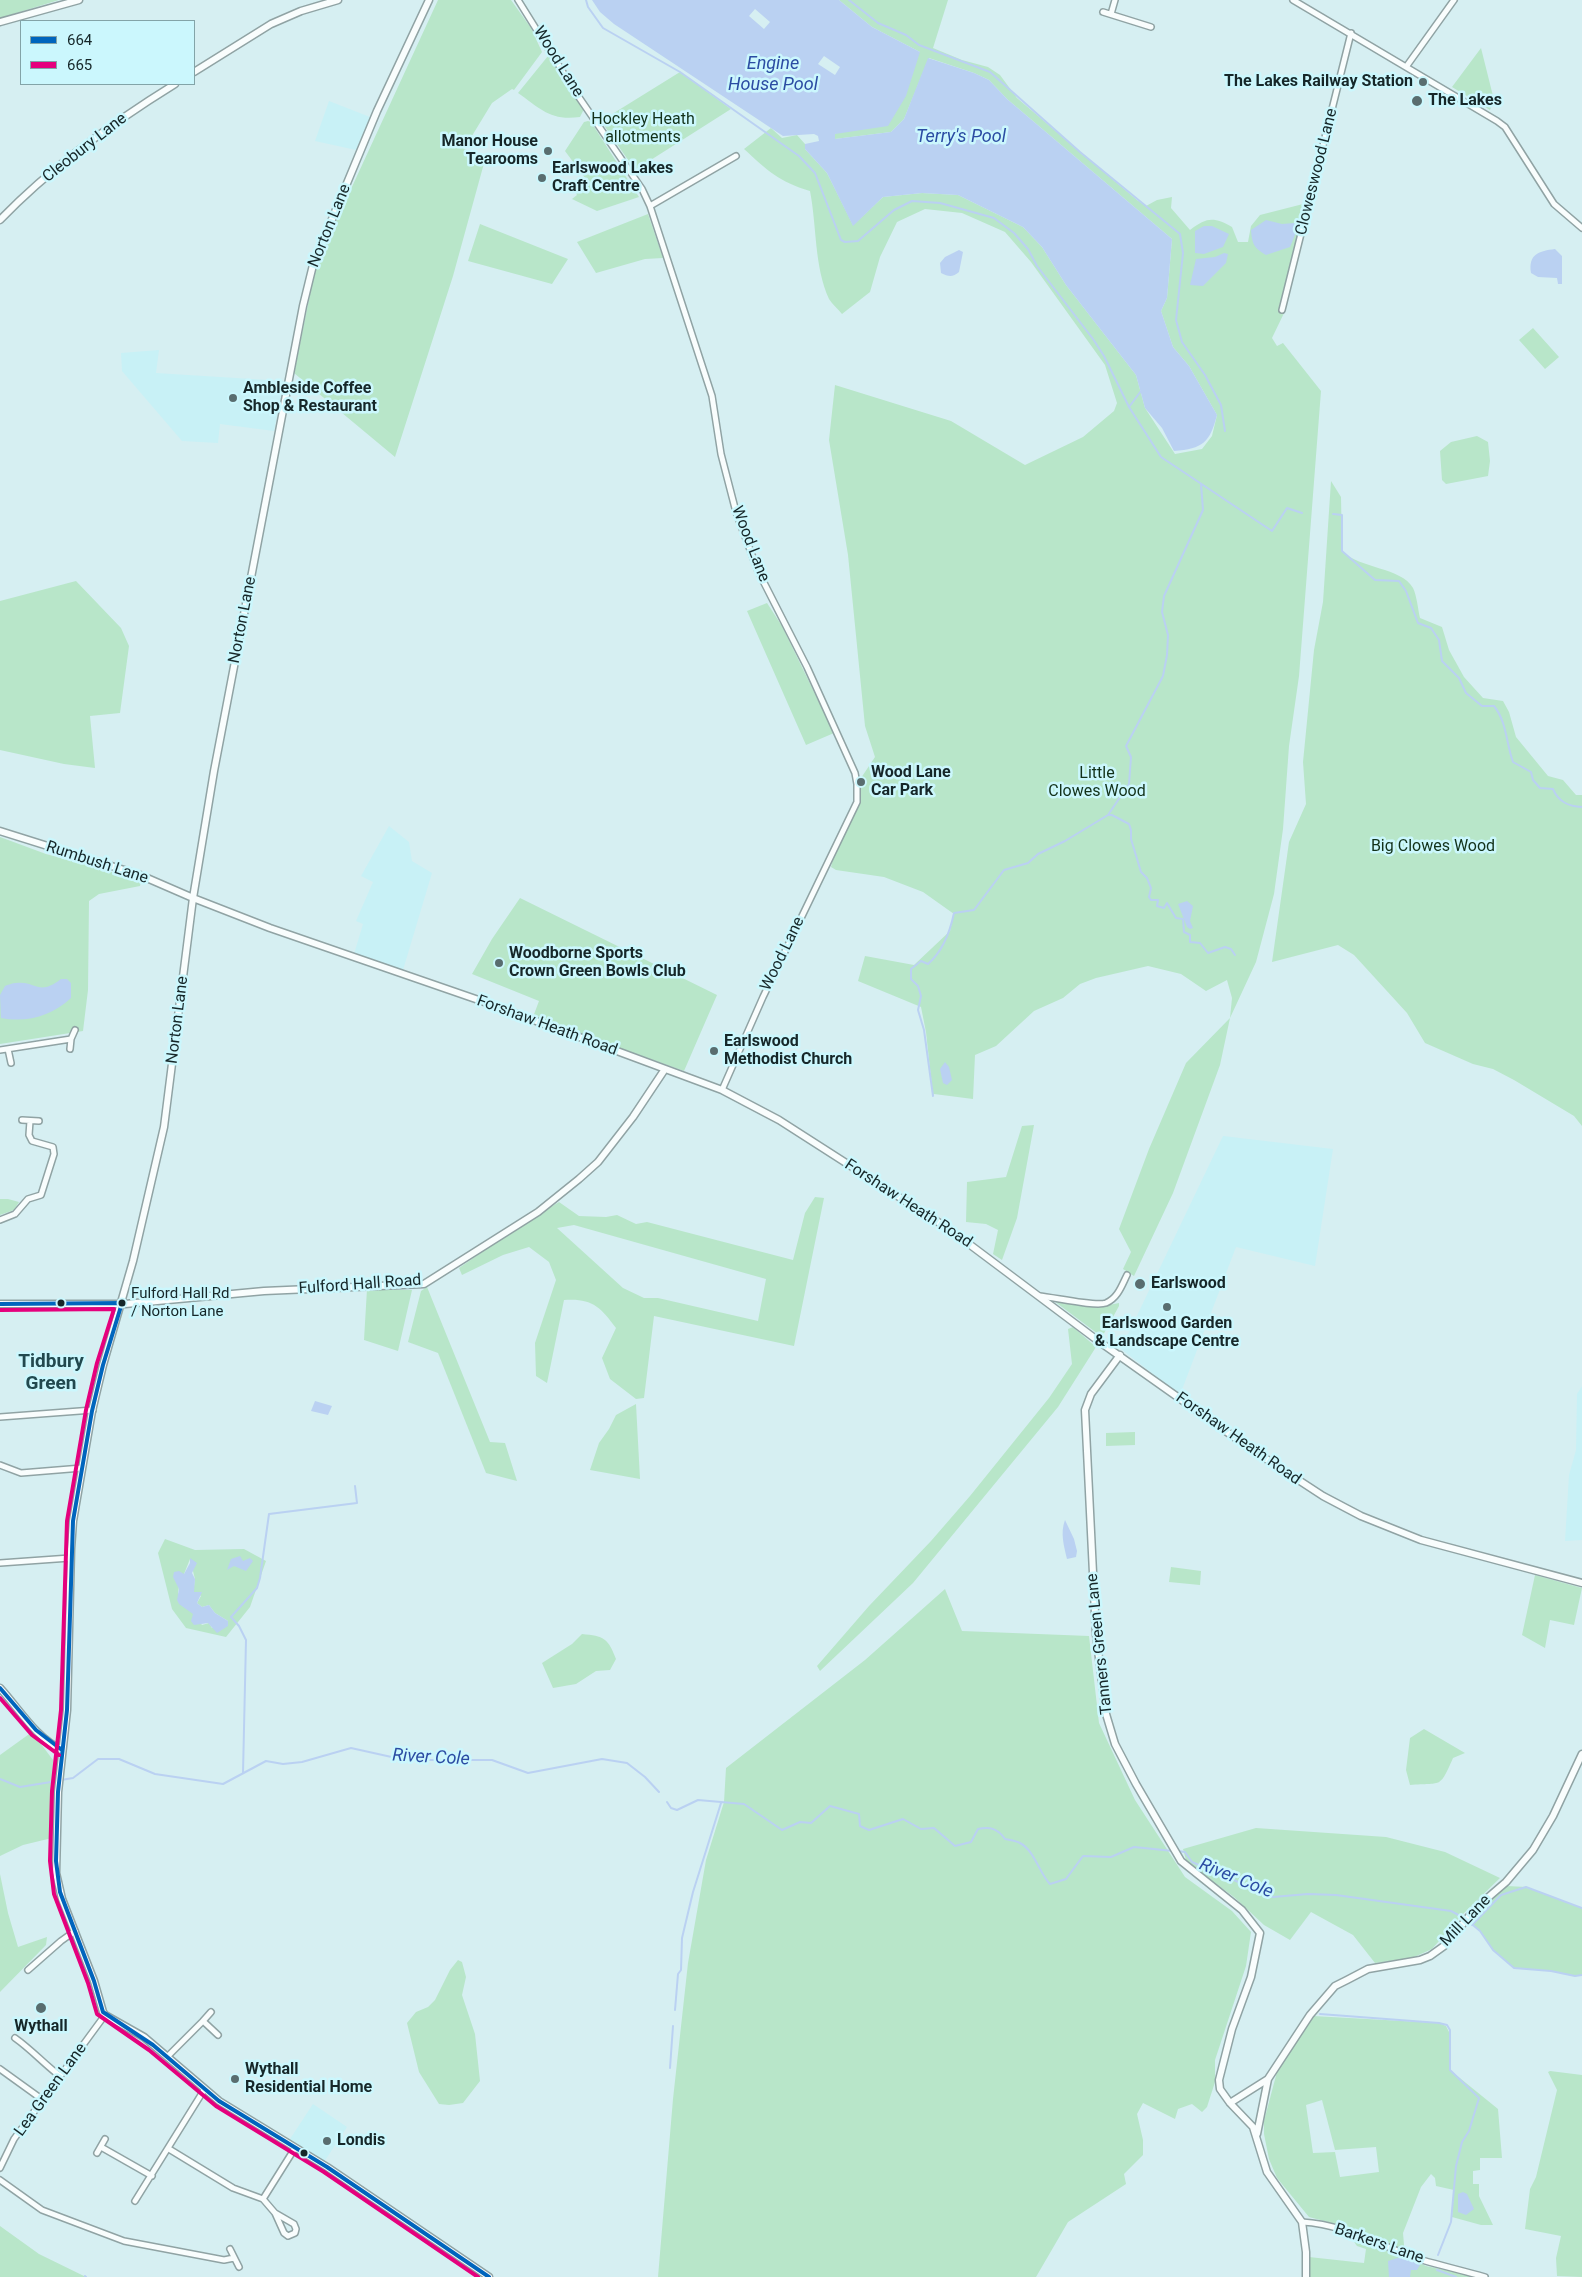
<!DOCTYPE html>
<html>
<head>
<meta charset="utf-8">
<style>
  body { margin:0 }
  #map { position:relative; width:1582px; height:2277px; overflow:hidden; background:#d6eff2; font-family:Roboto,sans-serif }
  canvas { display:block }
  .legend { position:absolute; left:20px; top:20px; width:175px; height:65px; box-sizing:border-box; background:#cbf7fd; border:1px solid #83a4a8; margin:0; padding:6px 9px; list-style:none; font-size:15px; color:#162729 }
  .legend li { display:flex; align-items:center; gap:10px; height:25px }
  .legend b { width:25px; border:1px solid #83a4a8 }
</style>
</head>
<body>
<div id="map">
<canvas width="1582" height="2277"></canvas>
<ul class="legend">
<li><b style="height:6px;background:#0065bd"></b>664</li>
<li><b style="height:6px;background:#e5007d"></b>665</li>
</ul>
</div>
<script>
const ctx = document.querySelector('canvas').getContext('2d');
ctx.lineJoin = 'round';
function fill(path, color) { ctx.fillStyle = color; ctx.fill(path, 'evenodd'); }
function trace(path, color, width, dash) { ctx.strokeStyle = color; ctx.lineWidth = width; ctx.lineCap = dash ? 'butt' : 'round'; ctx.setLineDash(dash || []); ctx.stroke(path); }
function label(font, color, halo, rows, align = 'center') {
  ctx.font = font + ' Roboto,sans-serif'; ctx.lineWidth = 5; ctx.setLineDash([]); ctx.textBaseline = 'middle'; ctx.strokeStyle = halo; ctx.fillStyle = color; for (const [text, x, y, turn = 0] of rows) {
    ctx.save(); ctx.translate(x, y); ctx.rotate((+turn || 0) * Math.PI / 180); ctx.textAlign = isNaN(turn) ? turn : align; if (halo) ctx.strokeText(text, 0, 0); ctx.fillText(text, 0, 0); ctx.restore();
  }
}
const built = new Path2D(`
  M329,101L370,117L356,150L315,141Z
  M159,350L156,373L284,381L274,431L220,424L218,443L182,441L122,371L121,353Z
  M389,826L409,842L412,861L432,873L403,970L354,954L363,924L356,921L373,882L361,876Z
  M1223,1136L1333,1149L1315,1266L1236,1247L1180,1395L1121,1349Z
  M1582,1386V1540L1565,1541L1569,1475L1576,1450L1577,1394Z
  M313,2104L347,2127L324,2162L290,2139Z`);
const green = new Path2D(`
  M0,0H59L0,18Z
  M438,0H511L531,28L542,52L514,90L512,89L492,103L464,149L486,156L453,276L395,457L294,373L316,265Z
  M839,0H948L933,48L962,60L988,67L1000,75L1017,98L1137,200L1146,206L1157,200L1172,197L1171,208L1190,230C1207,217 1214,217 1232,227L1238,242H1248L1251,226L1260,215L1307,203L1279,308L1285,311L1272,338L1277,346L1283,343L1321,391L1299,676L1289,746L1283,829L1274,894L1256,962L1230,1018L1220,1065L1173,1193L1134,1276L1123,1269L1131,1252L1119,1229L1149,1149L1186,1063L1230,1018L1232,998L1227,980L1206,991L1181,974L1148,966L1096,978L1080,984L1063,998L1034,1011L996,1046L975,1055L973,1099L934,1094L933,1096L926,1032L921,1007L858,981L865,956L914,965L950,931L954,914L923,892L884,877L836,870L831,867L834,855L860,802L861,778L875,757L865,726L848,555L829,440L835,385L951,421L1025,465L1083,437L1114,411L1117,403L1105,365L1031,262L1005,232L962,213L925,209L897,222L880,257L870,292L842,314C838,309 832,304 829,299C814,266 817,227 810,191C779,182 767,170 744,149L771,128L782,138L797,135L805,144V149L827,173L853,225L883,197L922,193L958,195L1023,227L1042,247L1066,285L1136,375L1145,408L1175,454L1202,449L1212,436L1217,415L1189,366L1173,347L1161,311L1167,298L1172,239L1007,99L989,80L974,73L929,58L904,119L891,132L835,139V134L920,52L872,27Z
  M1481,48L1494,100L1490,110L1452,87Z
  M548,56L584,109L580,117C550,121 541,109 518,93Z
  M680,72L731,109L635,170L601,121Z
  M588,121L591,122L639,197L597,211L572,199L577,195L572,186L585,178L565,151L584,122Z
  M648,214L663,258L645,259L596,273L577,242Z
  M480,224L568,259L552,284L468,261Z
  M1533,328L1559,357L1545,369L1519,340Z
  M1477,436L1488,442L1490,461L1488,476L1446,484L1442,480L1440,451L1451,442Z
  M1331,481L1341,497L1342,551C1360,569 1401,567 1413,588C1417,596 1418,610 1420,618L1442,627L1449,650L1464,677L1483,698L1503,701L1509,712L1516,737L1548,776L1563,780L1576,795H1582V1126L1574,1116L1514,1080L1493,1069L1473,1064L1425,1043L1407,1013L1354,955L1338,945L1272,962L1289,842L1306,804L1303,762L1314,650L1323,602Z
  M76,581L121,628L129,646L120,713L90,716L95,768L64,764L0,750V601Z
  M767,603L782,626L834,733L806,745L747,611Z
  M0,837L46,854L141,880L140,886L99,894L89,901L88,990L83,1031L0,1044Z
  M520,898L717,995L684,1071L533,1017L539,1001L472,974L492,939Z
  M1034,1125L1017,1218L1002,1260L993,1254L998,1230L986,1224L966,1222L967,1182L1006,1177L1022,1126Z
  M815,1197L824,1198L794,1346L654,1316L644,1398L636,1399L610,1379L602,1358L616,1328C600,1306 591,1298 564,1300L547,1383L536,1376L535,1343L556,1280L549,1262L529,1247L503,1255L462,1275L459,1268L518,1227L559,1202L579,1216L606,1217L617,1215L636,1224L647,1222L793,1260L805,1213ZM574,1225L766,1279L758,1321L658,1298H644L623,1288L557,1228Z
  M0,1199H8L19,1202L14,1210L0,1215Z
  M427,1287L490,1442L505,1443L517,1481L486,1473L438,1353L408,1342L421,1291Z
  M367,1289L412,1290L398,1351L364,1340Z
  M1054,1301L1099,1307L1119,1303V1306L1102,1337Z
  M1073,1327L1096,1347L1058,1407L913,1583L820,1671L817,1666L869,1606L931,1541L970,1496L1049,1398L1072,1364L1068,1329Z
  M636,1404L640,1479L590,1470L599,1443L609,1429L616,1415Z
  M1135,1432V1445L1106,1446V1433Z
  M165,1539L195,1550L244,1549L266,1561L250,1607L226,1637L186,1628L172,1609L158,1553ZM190,1559L195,1579L193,1593L201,1596L197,1603L202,1607L209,1605L215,1613L228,1621L212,1628L209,1623L202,1625L178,1593L181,1574H184Z
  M1171,1567L1201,1571L1200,1585L1169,1582Z
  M1535,1575L1582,1588L1574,1625L1550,1620L1545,1648L1522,1635Z
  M945,1589L962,1631L1089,1636L1099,1723L1135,1800L1185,1877L1232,1911L1251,1932L1246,1966L1215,2060V2082L1207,2107L1202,2112L1192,2104L1178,2109L1175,2119L1143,2103L1137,2114L1143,2140V2155L1124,2174L1126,2184L1068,2222L1036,2277H658L673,2099L688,1963L706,1860L724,1802L726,1768L865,1660Z
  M582,1634C604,1636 608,1638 616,1659L610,1670L596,1671L576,1684L553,1688L542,1663L572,1644Z
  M1424,1729L1465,1753L1453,1758C1439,1790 1442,1782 1410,1785L1406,1770L1410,1738Z
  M32,1732L53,1760L52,1838L23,1845L0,1856V1755Z
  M1256,1828L1386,1837L1445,1852L1500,1878L1461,1916L1432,1949L1412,1958L1375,1963L1353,1935L1311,1912L1290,1940L1264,1925L1234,1897L1197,1870L1186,1860L1183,1849Z
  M0,1874L8,1913L18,1947L47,1937L46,1945L0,1992Z
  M1507,1886L1526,1887L1582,1908V1975L1575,1976L1551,1971L1514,1968L1493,1950L1480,1931L1468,1922Z
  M458,1960L462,1962L466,1977L462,1995L475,2034L480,2081L463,2103L449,2105L439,2104L419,2072L407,2023L416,2012L428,2007L435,2000L450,1970Z
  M1313,2016L1439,2023L1446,2026L1449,2032L1450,2070L1498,2109L1502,2158H1480V2170L1473,2171V2184H1479V2196L1493,2225H1481L1452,2217L1454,2190L1436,2186L1435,2178L1431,2174L1421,2187L1403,2233L1405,2256L1426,2266L1477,2277H1310L1309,2257L1364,2263L1366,2249L1357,2246L1343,2226L1309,2217L1277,2178L1269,2159L1264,2134V2121L1278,2068ZM1322,2100L1335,2150L1376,2147L1379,2172L1340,2177L1335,2152L1313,2153L1306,2105Z
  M1550,2071L1582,2075V2277L1557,2276L1556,2258L1561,2236L1525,2229L1530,2189L1536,2177L1557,2090L1548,2072Z
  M0,2226L39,2254L86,2277H0Z`);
const water = new Path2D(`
  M592,0H839L872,27L920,52L906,96L888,126L835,134V139L891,132L904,119L928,58L974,73L989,80L1007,99L1172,239L1167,298L1161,311L1173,347L1189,366L1217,415C1210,442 1203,449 1174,451L1162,428L1145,408L1136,375L1066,285L1042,247L1023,227L958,195L922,193L883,197L853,226L827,173L805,149V144L819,141L818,136L814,134L783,136L614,24L600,12ZM755,9L770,22L764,29L749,16ZM824,56L840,67L835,75L818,64Z
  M1266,220L1282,224L1294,223L1297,230L1290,247L1266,255C1254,248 1252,244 1251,230Z
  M1204,226H1212L1229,234L1223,247L1204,254L1195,253V231Z
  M1555,249L1562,256V284H1558L1557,278L1538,277L1531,273C1528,254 1539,251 1555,249Z
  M959,250L963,252L959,272C953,277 949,277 941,273L940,263L945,257Z
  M1224,253L1228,254L1226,263L1203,286L1190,285L1196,259L1215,257Z
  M1187,901L1193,906L1190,921L1193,928L1190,929L1187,927L1178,904Z
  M61,979H67L71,983V998C52,1016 27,1023 1,1018L0,995L5,986C8,985 12,983 16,983C36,980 38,997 61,979Z
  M945,1062L949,1067L952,1080L947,1085L943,1083L940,1069Z
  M315,1401L332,1406L328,1415L311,1411Z
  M1065,1520L1074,1539L1077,1551L1076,1557L1067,1559C1064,1546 1060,1533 1065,1520Z
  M240,1556L243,1561L250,1558L253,1561L246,1571L234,1566L227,1570L231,1559Z
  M190,1558L197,1563L192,1573L195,1579L194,1592H202L197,1603L202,1607L209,1605L215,1613L228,1621V1626L217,1633L208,1623L194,1625L191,1621L193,1614L179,1604L177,1600L179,1589L173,1577L174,1572L179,1571L184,1574L190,1563Z
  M1463,2192L1467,2194L1474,2209L1466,2215L1458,2212V2194Z
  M1404,2256L1418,2262L1420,2265L1417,2270H1411L1410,2277H1389L1388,2261Z`);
const stream = new Path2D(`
  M586,0L588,7L603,28L680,72L799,156L815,173L841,240L845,242L858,241L894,210L912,201L940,203L994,218L1014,233L1028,249L1037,266L1093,339L1104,356L1129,407L1161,457L1272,531L1287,508L1302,513
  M849,0L878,23L906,35L919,45L990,72L1080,152L1180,234L1183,253L1176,320L1182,342L1205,375L1221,405L1225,431
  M1129,407L1141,391
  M1333,514L1342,515V551L1375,580L1399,581L1406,591L1418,623L1431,628L1439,640L1442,661L1459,678L1466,693L1482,706H1494C1507,722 1506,743 1513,762L1531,772L1533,780L1540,788L1553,789C1558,801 1569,807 1582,807
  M1108,815H1112L1129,824L1131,830V839L1141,872L1147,878L1151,888L1149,897L1151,900H1158L1157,906L1164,908L1167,903L1176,918L1183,919L1184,932L1190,935V942L1200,943L1208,953L1225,947L1231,949L1235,955
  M933,1096L924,1030L918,1010L921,996L918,986L911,979V969L921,961L928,964C943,951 950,932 954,913L974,910L1004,870L1028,863L1038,854L1065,841L1108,815L1129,784L1131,757L1126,746L1163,676L1167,655L1168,635L1162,612L1164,596L1203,510L1201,484
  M243,1773L246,1640L239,1626L231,1617L257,1588L260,1578L269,1514L357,1503L355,1486
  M0,1779L20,1787L57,1781
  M61,1780L73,1778L98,1759H119L155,1774L223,1784L266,1761L283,1764L302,1762L351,1748L405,1760H492L528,1773L602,1759L627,1763L645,1777L659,1792
  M667,1802L671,1808L677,1810L698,1800L744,1804L782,1830L800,1822L811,1823L830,1806L859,1814L860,1826L869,1830L903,1819L921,1829L934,1828L955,1846L971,1842L978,1829C990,1826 998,1829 1005,1839C1009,1840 1016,1841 1020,1843C1035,1851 1039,1873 1050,1884L1066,1879L1083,1856L1111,1857L1134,1847L1173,1851
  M1178,1851L1185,1852L1192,1862L1273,1897L1308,1894L1336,1895L1451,1911L1464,1918
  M1468,1921L1480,1931L1493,1950L1514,1968L1551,1971L1575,1976L1582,1975
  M1472,1925L1501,1895L1526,1887L1582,1908
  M675,2010L678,1974L681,1970L682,1938L693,1892L721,1803
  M1320,2014L1439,2023L1447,2025L1450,2030V2070L1479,2098L1469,2131L1462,2142L1456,2166L1451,2222L1438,2255
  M670,2068L673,2026
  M1437,2270L1456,2277
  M85,2276L86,2277`);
const minor = new Path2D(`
  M518,0L576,93L642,189L650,206L712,396L721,454L736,512L758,571L807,667L855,773L857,784V802L763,997L722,1090
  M1293,0L1497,121L1505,127L1554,204L1582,228
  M1103,12L1151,27
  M1111,14L1115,0
  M1406,67L1454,0
  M650,206L736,156
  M1282,310L1351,33
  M8,1049L11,1063
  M70,1049L71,1039L75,1030
  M0,1050L71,1039
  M22,1120L39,1121
  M0,1220L15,1214L28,1199L41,1195L54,1154L53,1147L32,1141L29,1135L30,1121
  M1039,1296C1053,1297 1095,1307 1106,1303C1118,1298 1122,1285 1127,1275
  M0,1417L93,1410
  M0,1465L21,1473L82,1468
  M0,1563L70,1558
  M28,1970L61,1941L75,1931
  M203,2021L211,2012
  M15,2038C32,2050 44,2064 60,2076
  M167,2057L203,2021L218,2035
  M0,2069L43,2100
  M101,2147L152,2176
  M169,2149L233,2188L263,2199L295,2148
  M97,2153L105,2139
  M0,2168L14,2139L105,2015
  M0,2180L42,2210L124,2241L224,2260L234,2258
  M263,2199L275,2213L284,2233L288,2236L295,2233L296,2229L294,2224L275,2213
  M135,2201L204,2090
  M1302,2222C1344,2224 1383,2247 1422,2260C1443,2266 1464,2271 1485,2277
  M230,2249L239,2267`);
const tertiary = new Path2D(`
  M429,0L377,111L313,265L303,306L214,771L193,898L164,1127L133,1261L103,1365L92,1411L73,1521L71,1549L67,1710L58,1792L56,1873L62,1899L94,1981L103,2012L105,2015L144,2037L219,2101L327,2167L489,2277
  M0,22L79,0
  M194,72L271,24L301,11L338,0
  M0,220C52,166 112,123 175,84
  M0,831L140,875L193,898L270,928L493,1005L722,1090L779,1120L949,1229L1097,1340L1251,1449L1323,1496L1361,1516L1421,1540L1582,1583
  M0,1304H125L264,1291L424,1284L538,1212L579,1179L598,1162L633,1117L665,1069
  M1120,1355L1091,1394L1085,1410L1096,1634L1106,1714L1115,1744L1136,1784L1181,1861L1242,1910L1260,1933L1251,1977L1232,2029L1219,2080L1220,2089L1230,2103L1253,2127L1267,2172L1302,2222L1306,2252V2277
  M0,1688C20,1710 35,1737 62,1750
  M1230,2103L1268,2079
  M1257,2134L1268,2079L1310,2015L1335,1986L1347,1980L1368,1969L1420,1960L1430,1956L1444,1946L1477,1907L1506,1882L1533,1850L1553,1816L1582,1754`);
const bus1 = new Path2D(`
  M0,1304L122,1303L103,1365L92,1411L73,1521L67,1710L58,1792L56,1861L60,1892L94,1981L103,2012L153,2045L219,2101L327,2167L489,2277
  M0,1688L36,1730L62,1750`);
const bus2 = new Path2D(`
  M0,1310L114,1309L97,1363L86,1410L67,1521L61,1710L52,1791L50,1861L54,1894L88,1983L97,2014L149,2050L216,2106L324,2172L478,2277
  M0,1698L32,1735L59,1755`);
const markers = [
  [1423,82,5,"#596d6f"],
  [1417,101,6,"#596d6f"],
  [548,151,5,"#596d6f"],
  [542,178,5,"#596d6f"],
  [233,398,5,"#596d6f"],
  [861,782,5,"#596d6f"],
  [499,963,5,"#596d6f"],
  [714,1051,5,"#596d6f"],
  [1140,1284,6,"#596d6f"],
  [61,1303,4.5,"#162729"],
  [122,1303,4.5,"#162729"],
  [1167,1307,5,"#596d6f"],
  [41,2008,6,"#596d6f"],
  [235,2079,5,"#596d6f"],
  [327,2141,5,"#596d6f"],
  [304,2153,4.5,"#162729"]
];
const busNames = [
  ["Fulford Hall Rd",131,1294],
  ["/ Norton Lane",131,1312]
];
const streetNames = [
  ["Wood Lane",558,62,58],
  ["Cleobury Lane",85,148,-38],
  ["Cloweswood Lane",1317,172,-76],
  ["Norton Lane",330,226,-68],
  ["Wood Lane",750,544,69],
  ["Norton Lane",243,620,-79],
  ["Rumbush Lane",97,863,18],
  ["Wood Lane",783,954,-64],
  ["Norton Lane",178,1020,-83],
  ["Forshaw Heath Road",547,1026,20],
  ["Forshaw Heath Road",908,1204,33],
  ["Fulford Hall Road",360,1285,-4],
  ["Forshaw Heath Road",1238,1439,35],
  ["Tanners Green Lane",1100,1644,-96],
  ["Mill Lane",1466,1921,-46],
  ["Lea Green Lane",51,2090,-54],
  ["Barkers Lane",1379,2244,19]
];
const poiNames = [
  ["The Lakes Railway Station",1413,82,"right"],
  ["The Lakes",1428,101],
  ["Manor House",538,142,"right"],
  ["Tearooms",538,160,"right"],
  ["Earlswood Lakes",552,169],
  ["Craft Centre",552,187],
  ["Ambleside Coffee",243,389],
  ["Shop & Restaurant",243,407],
  ["Wood Lane",871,773],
  ["Car Park",871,791],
  ["Woodborne Sports",509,954],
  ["Crown Green Bowls Club",509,972],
  ["Earlswood",724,1042],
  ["Methodist Church",724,1060],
  ["Earlswood",1151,1284],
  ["Earlswood Garden",1167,1324,"center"],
  ["& Landscape Centre",1167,1342,"center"],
  ["Wythall",41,2027,"center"],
  ["Wythall",245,2070],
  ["Residential Home",245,2088],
  ["Londis",337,2141]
];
const parkNames = [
  ["Hockley Heath",643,120],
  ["allotments",643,138],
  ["Little",1097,774],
  ["Clowes Wood",1097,792],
  ["Big Clowes Wood",1433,847]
];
const waterNames = [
  ["Engine",773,64],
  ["House Pool",773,85],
  ["Terry's Pool",961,137],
  ["River Cole",431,1758,3],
  ["River Cole",1236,1879,22]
];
const quarterNames = [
  ["Tidbury",51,1362],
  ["Green",51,1384]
];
fill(built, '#c8f1f6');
fill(green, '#b8e6c9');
fill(water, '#bad1f2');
trace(stream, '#bad1f2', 2);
trace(minor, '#90a3a4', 8);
trace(tertiary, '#90a3a4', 9);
trace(minor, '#f9fdfd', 5);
trace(tertiary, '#f9fdfd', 6);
trace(bus1, '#0065bd', 4);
trace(bus2, '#e5007d', 4);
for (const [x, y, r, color] of markers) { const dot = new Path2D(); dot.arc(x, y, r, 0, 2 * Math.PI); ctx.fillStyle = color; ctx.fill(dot); trace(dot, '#cbf7fd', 2); }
label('15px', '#162729', '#cbf7fd', busNames, 'left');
label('16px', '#162729', '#cbf7fd', streetNames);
label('bold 16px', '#162729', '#cbf7fd', poiNames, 'left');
label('16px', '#123119', '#cbf7fd', parkNames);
label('italic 18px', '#2b4ca3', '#cbf7fd', waterNames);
label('bold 19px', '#22494f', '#cbf7fd', quarterNames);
</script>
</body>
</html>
